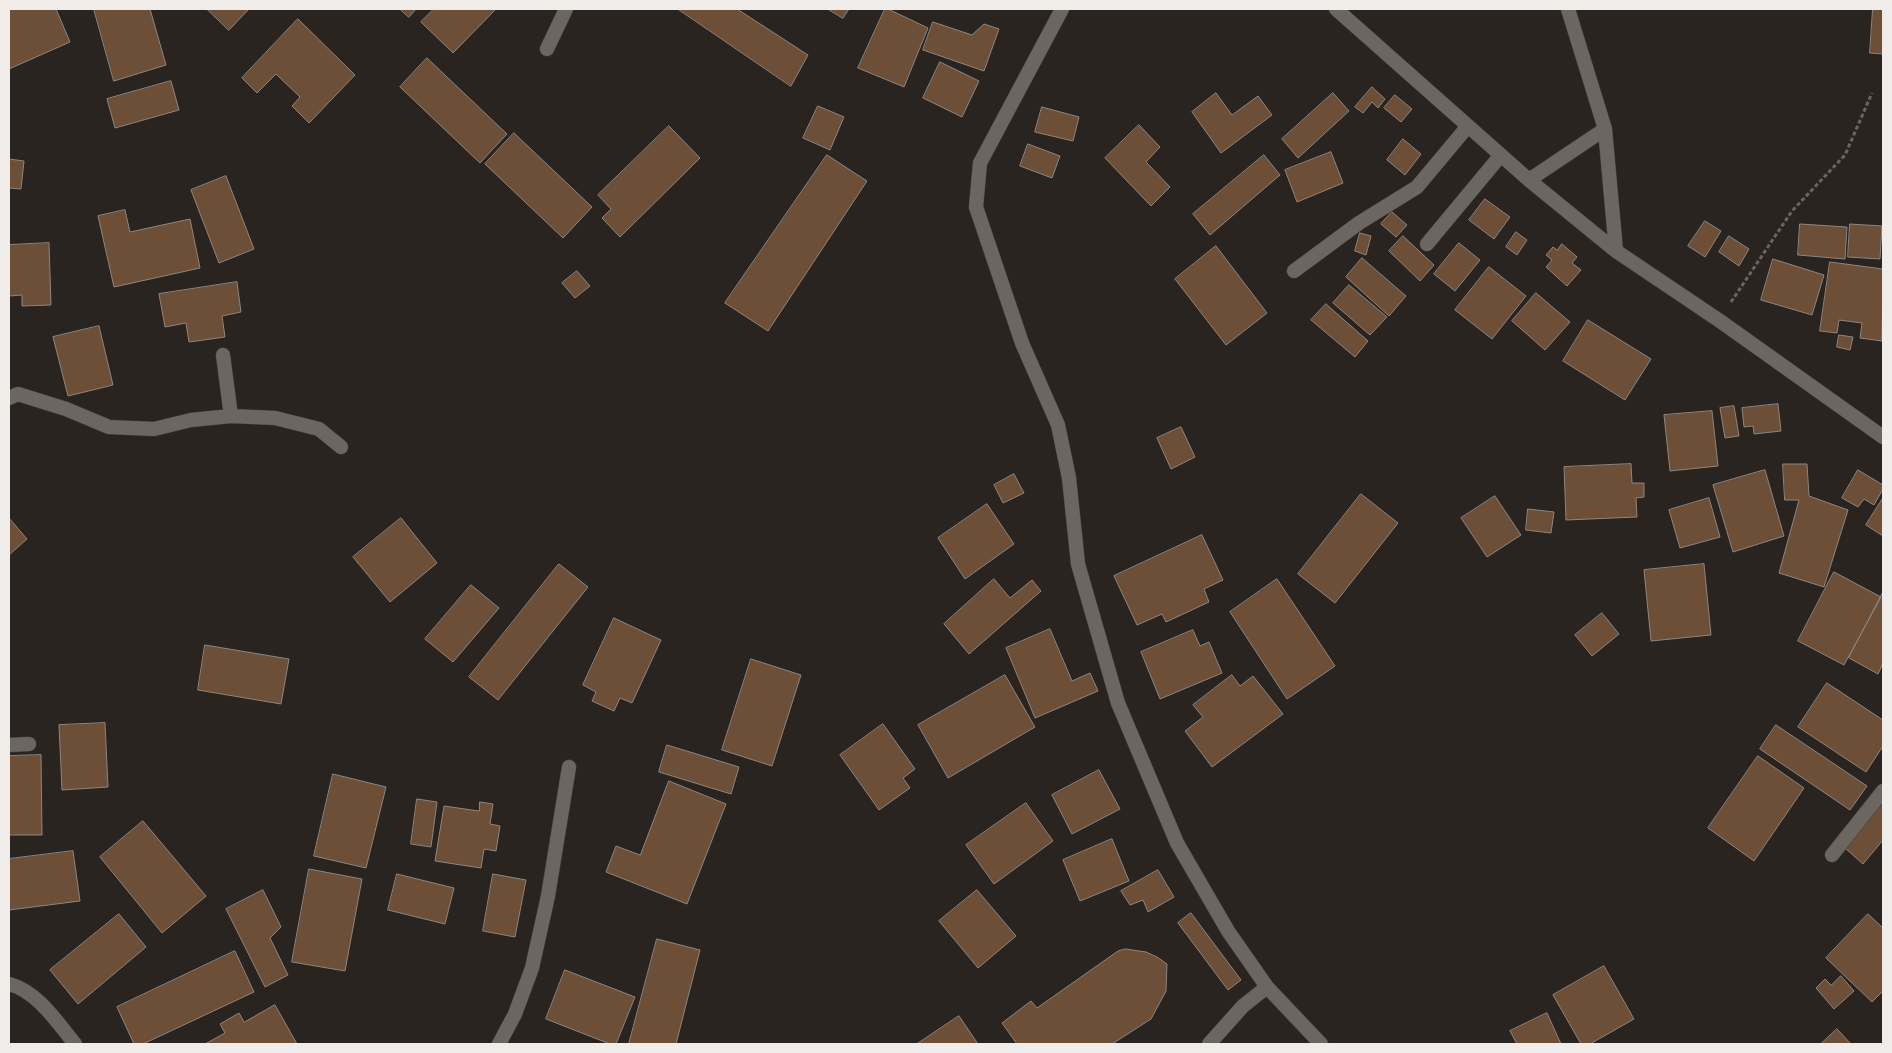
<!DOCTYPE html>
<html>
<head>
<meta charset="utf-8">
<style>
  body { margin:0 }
  #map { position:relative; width:1892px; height:1053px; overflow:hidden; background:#292420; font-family:Barlow,sans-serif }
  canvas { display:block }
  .frame { position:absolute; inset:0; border:10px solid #f0ecea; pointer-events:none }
</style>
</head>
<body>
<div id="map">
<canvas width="1892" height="1053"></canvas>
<div class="frame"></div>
</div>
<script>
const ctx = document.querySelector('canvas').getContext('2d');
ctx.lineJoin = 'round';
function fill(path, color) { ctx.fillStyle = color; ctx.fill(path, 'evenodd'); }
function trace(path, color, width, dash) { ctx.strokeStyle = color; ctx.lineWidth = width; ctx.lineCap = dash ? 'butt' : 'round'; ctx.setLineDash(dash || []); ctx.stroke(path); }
const building = new Path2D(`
  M9,9H56L70,42L9,69Z
  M94,9H150L166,65L114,81Z
  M207,9H249L229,30Z
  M400,9H416L409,17Z
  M434,9H496L453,53L421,22Z
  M678,9H737L808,55L791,86Z
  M828,9H849L843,18Z
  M885,9H888L928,28L904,87L858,68Z
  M1873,9H1883V54L1870,53Z
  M298,19L355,75L309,123L292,106L300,97L276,74L257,93L242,78Z
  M933,22L972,35L984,24L999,29L984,71L923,50Z
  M427,58L507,134L480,163L400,87Z
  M940,62L979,81L962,117L923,98Z
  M171,81L179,110L115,128L107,99Z
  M1372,87L1385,99L1378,108L1372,102L1363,113L1355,107Z
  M1216,93L1232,115L1258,96L1272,115L1221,153L1192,112Z
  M1333,93L1349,111L1298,158L1282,139Z
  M1395,95L1412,109L1401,122L1384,108Z
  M818,106L844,117L830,150L803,138Z
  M1042,107L1079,117L1073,141L1035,132Z
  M1139,125L1160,147L1146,162L1170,187L1151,206L1105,158Z
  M669,126L700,158L620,237L602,218L611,209L598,195Z
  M514,133L592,207L563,238L485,164Z
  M1403,139L1421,154L1405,175L1387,160Z
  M1028,144L1060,156L1052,178L1020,166Z
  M1331,152L1343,183L1297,202L1285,170Z
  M827,155L867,181L768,331L725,303Z
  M1264,155L1280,175L1210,235L1193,214Z
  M9,159L24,161L21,189L9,188Z
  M226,176L254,249L219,263L191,190Z
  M1485,199L1510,217L1494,239L1469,220Z
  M125,210L130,232L190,219L200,268L114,287L98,216Z
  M1392,212L1407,225L1396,237L1381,224Z
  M1705,221L1721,231L1705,257L1688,246Z
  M1800,224L1847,227L1845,259L1798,255Z
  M1850,224L1882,226L1880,259L1848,257Z
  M1516,232L1527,240L1517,255L1506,247Z
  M1360,233L1371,236L1366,255L1355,251Z
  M1403,236L1434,265L1420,281L1389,251Z
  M1729,236L1749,249L1739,266L1719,252Z
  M49,243L51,305L22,306V295L9,296V245Z
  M1459,243L1480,260L1455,291L1434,274Z
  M1562,244L1577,257L1572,263L1581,270L1567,286L1546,267L1552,260L1546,255L1553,247L1557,250Z
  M1216,246L1267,313L1226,345L1175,279Z
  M1362,258L1406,296L1389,316L1346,277Z
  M1773,259L1824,275L1812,315L1761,300Z
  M1830,262L1883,269L1882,341L1860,338L1862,323L1839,320L1837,333L1820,331Z
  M1489,267L1526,296L1492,339L1455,310Z
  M577,271L590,286L575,298L562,283Z
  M237,282L241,312L222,316L225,337L189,342L186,323L165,327L159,294Z
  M1349,285L1387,317L1370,335L1333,303Z
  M1536,293L1570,322L1545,350L1512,321Z
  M1326,304L1368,341L1355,357L1311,320Z
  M1588,320L1651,359L1625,400L1563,361Z
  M99,326L113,385L68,396L53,337Z
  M1839,335L1853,337L1850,350L1837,347Z
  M1778,404L1781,431L1754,434L1753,426L1744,427L1742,408Z
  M1734,406L1739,436L1725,438L1720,408Z
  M1712,411L1718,466L1670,471L1664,415Z
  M1181,427L1195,457L1171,469L1157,438Z
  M1631,464L1632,483H1644V497L1636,498L1637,517L1566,520L1564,467Z
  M1783,464H1807L1809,496L1848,510L1824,587L1779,573L1799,500H1785Z
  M1765,470L1784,536L1733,552L1713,485Z
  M1858,470L1883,485V489L1874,505L1864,499L1858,507L1842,498Z
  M1014,474L1024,493L1003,503L994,485Z
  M1361,494L1398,523L1335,603L1298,574Z
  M1495,496L1521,535L1487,557L1461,518Z
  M1709,498L1720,537L1680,548L1669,510Z
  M1883,498V536L1866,525Z
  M987,504L1014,544L965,579L938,538Z
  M1528,509L1554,512L1551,533L1526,530Z
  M9,518L27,539L9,555Z
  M401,518L437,563L390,602L353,557Z
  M1202,535L1223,580L1204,589L1209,602L1166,622L1162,614L1137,625L1114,576Z
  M559,564L588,587L498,700L469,677Z
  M1704,564L1711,635L1651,641L1644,570Z
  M1834,572L1881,597L1844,665L1798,641Z
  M994,579L1010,598L1032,580L1041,591L969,654L944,624Z
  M1277,579L1335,666L1287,699L1230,612Z
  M471,585L499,608L453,662L425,639Z
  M1883,592V663L1878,674L1849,658Z
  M1602,613L1619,634L1592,656L1575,635Z
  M614,618L661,640L632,703L620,698L614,711L592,701L596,692L583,685Z
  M1050,629L1072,681L1090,673L1098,691L1035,718L1006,648Z
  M1193,630L1200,646L1209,642L1222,673L1160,699L1141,652Z
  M205,645L289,659L281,704L198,690Z
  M751,659L801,675L772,766L722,750Z
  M1005,675L1035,727L948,778L918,725Z
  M1232,675L1240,686L1253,676L1283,714L1212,767L1185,731L1203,717L1193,705Z
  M1827,683L1883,720V746L1866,772L1798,727Z
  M105,723L108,787L62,790L59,725Z
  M883,724L915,769L903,778L910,788L879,810L840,755Z
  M1776,725L1867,786L1850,810L1760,749Z
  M667,745L739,767L731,794L659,772Z
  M41,755L42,835H9V756Z
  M1758,756L1804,788L1754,861L1708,828Z
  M1099,770L1120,809L1072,834L1052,795Z
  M333,774L386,787L366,868L314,856Z
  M669,781L726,804L687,904L606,872L616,846L640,855Z
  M417,799L437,802L431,847L411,844Z
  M480,802L493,804L490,824L500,826L496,851L484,849L481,868L435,861L444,806L479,811Z
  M1883,802V840L1863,864L1845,848Z
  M1026,803L1053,841L994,884L966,845Z
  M143,821L206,896L162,933L100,857Z
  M1112,839L1129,881L1080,901L1063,860Z
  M73,851L80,901L9,910V859Z
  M309,869L362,879L345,971L292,962Z
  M1158,870L1174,897L1148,912L1143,900L1130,905L1121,891Z
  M397,874L454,888L445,924L388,910Z
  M493,874L526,880L515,937L483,931Z
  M263,890L281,927L270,938L288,975L265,987L226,909Z
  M977,890L1016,936L978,968L939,921Z
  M1191,913L1241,980L1228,990L1178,923Z
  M119,914L146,947L78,1004L50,970Z
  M1868,914L1883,928V991L1872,1002L1826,958Z
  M657,939L700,950L676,1044H629Z
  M1126,949L1146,952L1157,957L1167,964L1166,991L1151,1019L1112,1044H1017L1002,1023L1031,1001L1037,1008L1118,951Z
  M235,951L254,992L143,1044H134L117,1007Z
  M1604,966L1634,1019L1590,1044H1581L1553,995Z
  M565,970L635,997L616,1044H610L546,1019Z
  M1841,976L1854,991L1834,1009L1816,988L1825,979L1831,985Z
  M275,1005L297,1044H205L225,1033L220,1024L239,1013L244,1022Z
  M1547,1013L1561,1044H1517L1510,1031Z
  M959,1016L978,1044H917Z
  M1837,1029L1851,1044H1821Z`);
const path = new Path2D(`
  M1731,302L1792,211L1845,155L1872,93`);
const minor = new Path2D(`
  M1062,9L980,163L976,207L1022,343L1058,425L1069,478L1078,564L1118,703L1177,843L1228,931L1267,987L1321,1044
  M1336,9L1529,180L1616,251L1720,321L1883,437
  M1568,9L1605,129L1616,251
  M547,49L566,9
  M1529,180L1605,129
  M1427,244L1501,155
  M1294,271L1359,223L1417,187L1468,126
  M223,355L231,416
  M9,398L18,394L66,409L109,427L154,429L191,420L231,416L275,418L319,429L341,447
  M9,745L29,744
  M1832,855L1883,791
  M9,984C37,991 57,1022 75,1044
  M499,1044L515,1014L532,968L548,896L569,767
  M1209,1044L1243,1006L1267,987`);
fill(building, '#6d4f37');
trace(building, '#8c8681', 1);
trace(minor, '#47433f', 15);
trace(path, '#6a6562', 3, [4, 2.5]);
trace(minor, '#6c6661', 14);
</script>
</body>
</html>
